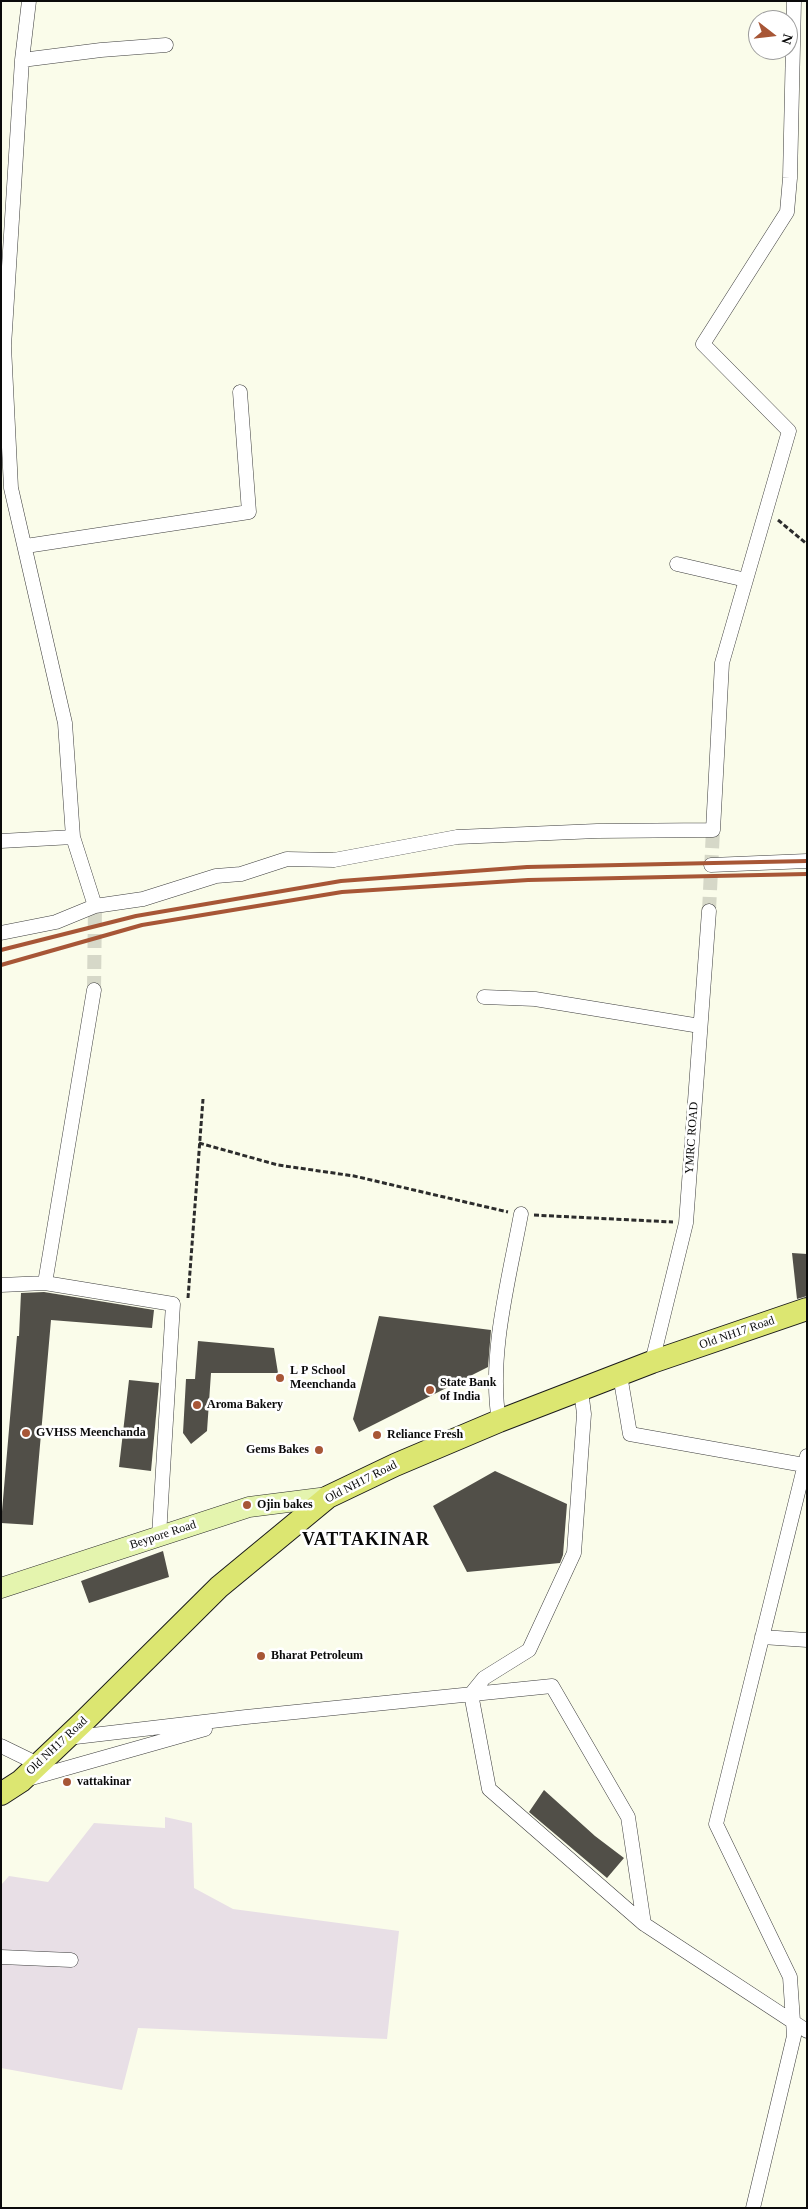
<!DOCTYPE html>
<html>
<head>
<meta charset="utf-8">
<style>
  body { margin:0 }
  #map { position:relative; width:808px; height:2209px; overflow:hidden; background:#fafcea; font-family:"Times New Roman",serif }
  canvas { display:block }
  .frame { position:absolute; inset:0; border:2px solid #0a0a0a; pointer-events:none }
  .north { position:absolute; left:748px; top:10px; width:50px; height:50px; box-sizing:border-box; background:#fff; border:1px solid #9d9d9d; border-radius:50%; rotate:106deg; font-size:14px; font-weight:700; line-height:20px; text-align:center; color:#0a0a0a }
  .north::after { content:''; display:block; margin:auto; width:18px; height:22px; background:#a75636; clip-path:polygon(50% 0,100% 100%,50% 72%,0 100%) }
</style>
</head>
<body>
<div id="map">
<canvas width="808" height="2209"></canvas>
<div class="frame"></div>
<div class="north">N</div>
</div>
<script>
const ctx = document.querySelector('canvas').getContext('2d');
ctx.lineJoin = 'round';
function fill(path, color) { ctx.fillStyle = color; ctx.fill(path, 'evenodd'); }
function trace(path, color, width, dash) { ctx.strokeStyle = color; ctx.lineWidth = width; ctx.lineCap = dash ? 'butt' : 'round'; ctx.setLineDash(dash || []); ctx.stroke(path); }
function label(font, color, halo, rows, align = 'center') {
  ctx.font = font + ' "Times New Roman",serif'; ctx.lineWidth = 5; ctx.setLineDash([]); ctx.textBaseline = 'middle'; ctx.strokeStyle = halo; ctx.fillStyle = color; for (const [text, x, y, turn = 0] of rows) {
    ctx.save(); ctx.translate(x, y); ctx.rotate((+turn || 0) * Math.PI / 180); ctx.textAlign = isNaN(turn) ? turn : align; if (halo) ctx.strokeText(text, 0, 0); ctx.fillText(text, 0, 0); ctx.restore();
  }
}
const industrial = new Path2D(`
  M165,1817L192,1823L194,1888L233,1909L399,1931L387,2039L138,2028L122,2090L1,2068V1885L9,1876L48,1882L94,1823L165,1828Z`);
const building = new Path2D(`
  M792,1253L807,1254V1296L797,1299Z
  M44,1292L154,1310L152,1328L51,1320L33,1525L1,1523L17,1336H19L21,1293Z
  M379,1316L491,1330L488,1367L359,1432L353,1419Z
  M198,1341L274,1348L278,1373H211L207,1431L191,1444L183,1433L186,1379H195Z
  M129,1380L159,1383L151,1471L119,1467Z
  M495,1471L567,1504L563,1555L560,1563L467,1572L433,1506Z
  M163,1551L169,1577L89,1603L81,1581Z
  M544,1790L595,1836L624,1858L607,1878L529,1812Z`);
const minorTunnel = new Path2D(`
  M709,911L713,830
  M94,990L95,906`);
const path = new Path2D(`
  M778,520L807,544
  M199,1143L278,1165L354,1176L508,1212
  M534,1215L673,1222
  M188,1298L203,1099`);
const minor = new Path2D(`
  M29,1L22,60L4,346L11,488L65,723L73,837L95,906
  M22,60L101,50L166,45
  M26,546L249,512L240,392
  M677,564L746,580
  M1,841L73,837
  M711,865L807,861
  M1,933L56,922L95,906L143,899L216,876L241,874L287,859L334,860L457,837L597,831L713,830L722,663L789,431L703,344L787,212L790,178L794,1
  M94,990L45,1283L173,1304L159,1536
  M484,997L535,999L700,1026
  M1,1285L45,1283
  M652,1362L686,1223L709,911
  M620,1375L630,1434L804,1465
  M581,1390L584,1414L574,1553L529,1650L484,1678L471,1694L489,1789L644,1924
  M499,1421C488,1356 509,1279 521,1214
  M762,1637L807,1640
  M67,1738L246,1717L552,1686L628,1817L644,1924L807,2031
  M1,1746L38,1764
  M28,1779L205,1729
  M1,1957L71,1960
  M753,2208L794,2036L790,1977L716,1824L807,1456`);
const secondary = new Path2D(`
  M1,1588L249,1507L328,1497`);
const primary = new Path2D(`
  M1,1794L21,1781L82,1723L219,1587L328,1497L395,1465L499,1421L652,1362L807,1309`);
const rail = new Path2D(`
  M1,950L136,916L341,881L527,867L807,861
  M1,965L142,925L342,892L528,880L807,874`);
const markers = [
  [280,1378,5,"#a75636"],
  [430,1390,5,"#a75636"],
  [197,1405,5,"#a75636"],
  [26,1433,5,"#a75636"],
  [377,1435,5,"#a75636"],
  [319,1450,5,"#a75636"],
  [247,1505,5,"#a75636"],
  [261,1656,5,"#a75636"],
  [67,1782,5,"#a75636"]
];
const streetNames = [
  ["YMRC ROAD",692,1138,-86],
  ["Old NH17 Road",737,1333,-19],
  ["Old NH17 Road",361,1482,-27],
  ["Beypore Road",163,1535,-18],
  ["Old NH17 Road",57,1746,-43]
];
const poiNames = [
  ["L P School",290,1371],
  ["Meenchanda",290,1385],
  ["State Bank",440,1383],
  ["of India",440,1397],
  ["Aroma Bakery",207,1405],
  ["GVHSS Meenchanda",36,1433],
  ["Reliance Fresh",387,1435],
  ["Gems Bakes",309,1450,"right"],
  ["Ojin bakes",257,1505],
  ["Bharat Petroleum",271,1656],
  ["vattakinar",77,1782]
];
const districtNames = [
  ["VATTAKINAR",366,1540]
];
fill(industrial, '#e8dfe6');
fill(building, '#514f48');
trace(minorTunnel, '#d6d8c8', 14, [14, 7]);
trace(minor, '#3d3d3d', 15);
trace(secondary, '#2c2c2c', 21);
trace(primary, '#1b1b1b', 24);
trace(path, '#2c2c2c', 3, [5, 2.5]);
trace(minor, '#fff', 14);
trace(secondary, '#e4f4ae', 20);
trace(primary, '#dce671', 22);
trace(rail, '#a75636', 4);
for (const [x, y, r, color] of markers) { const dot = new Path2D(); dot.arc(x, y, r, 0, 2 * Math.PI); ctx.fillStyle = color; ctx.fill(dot); trace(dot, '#fff', 2); }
label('12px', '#0a0a0a', '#fff', streetNames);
label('bold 12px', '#0a0a0a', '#fff', poiNames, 'left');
ctx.letterSpacing = '1px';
label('bold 18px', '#0a0a0a', '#fff', districtNames);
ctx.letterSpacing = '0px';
</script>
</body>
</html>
